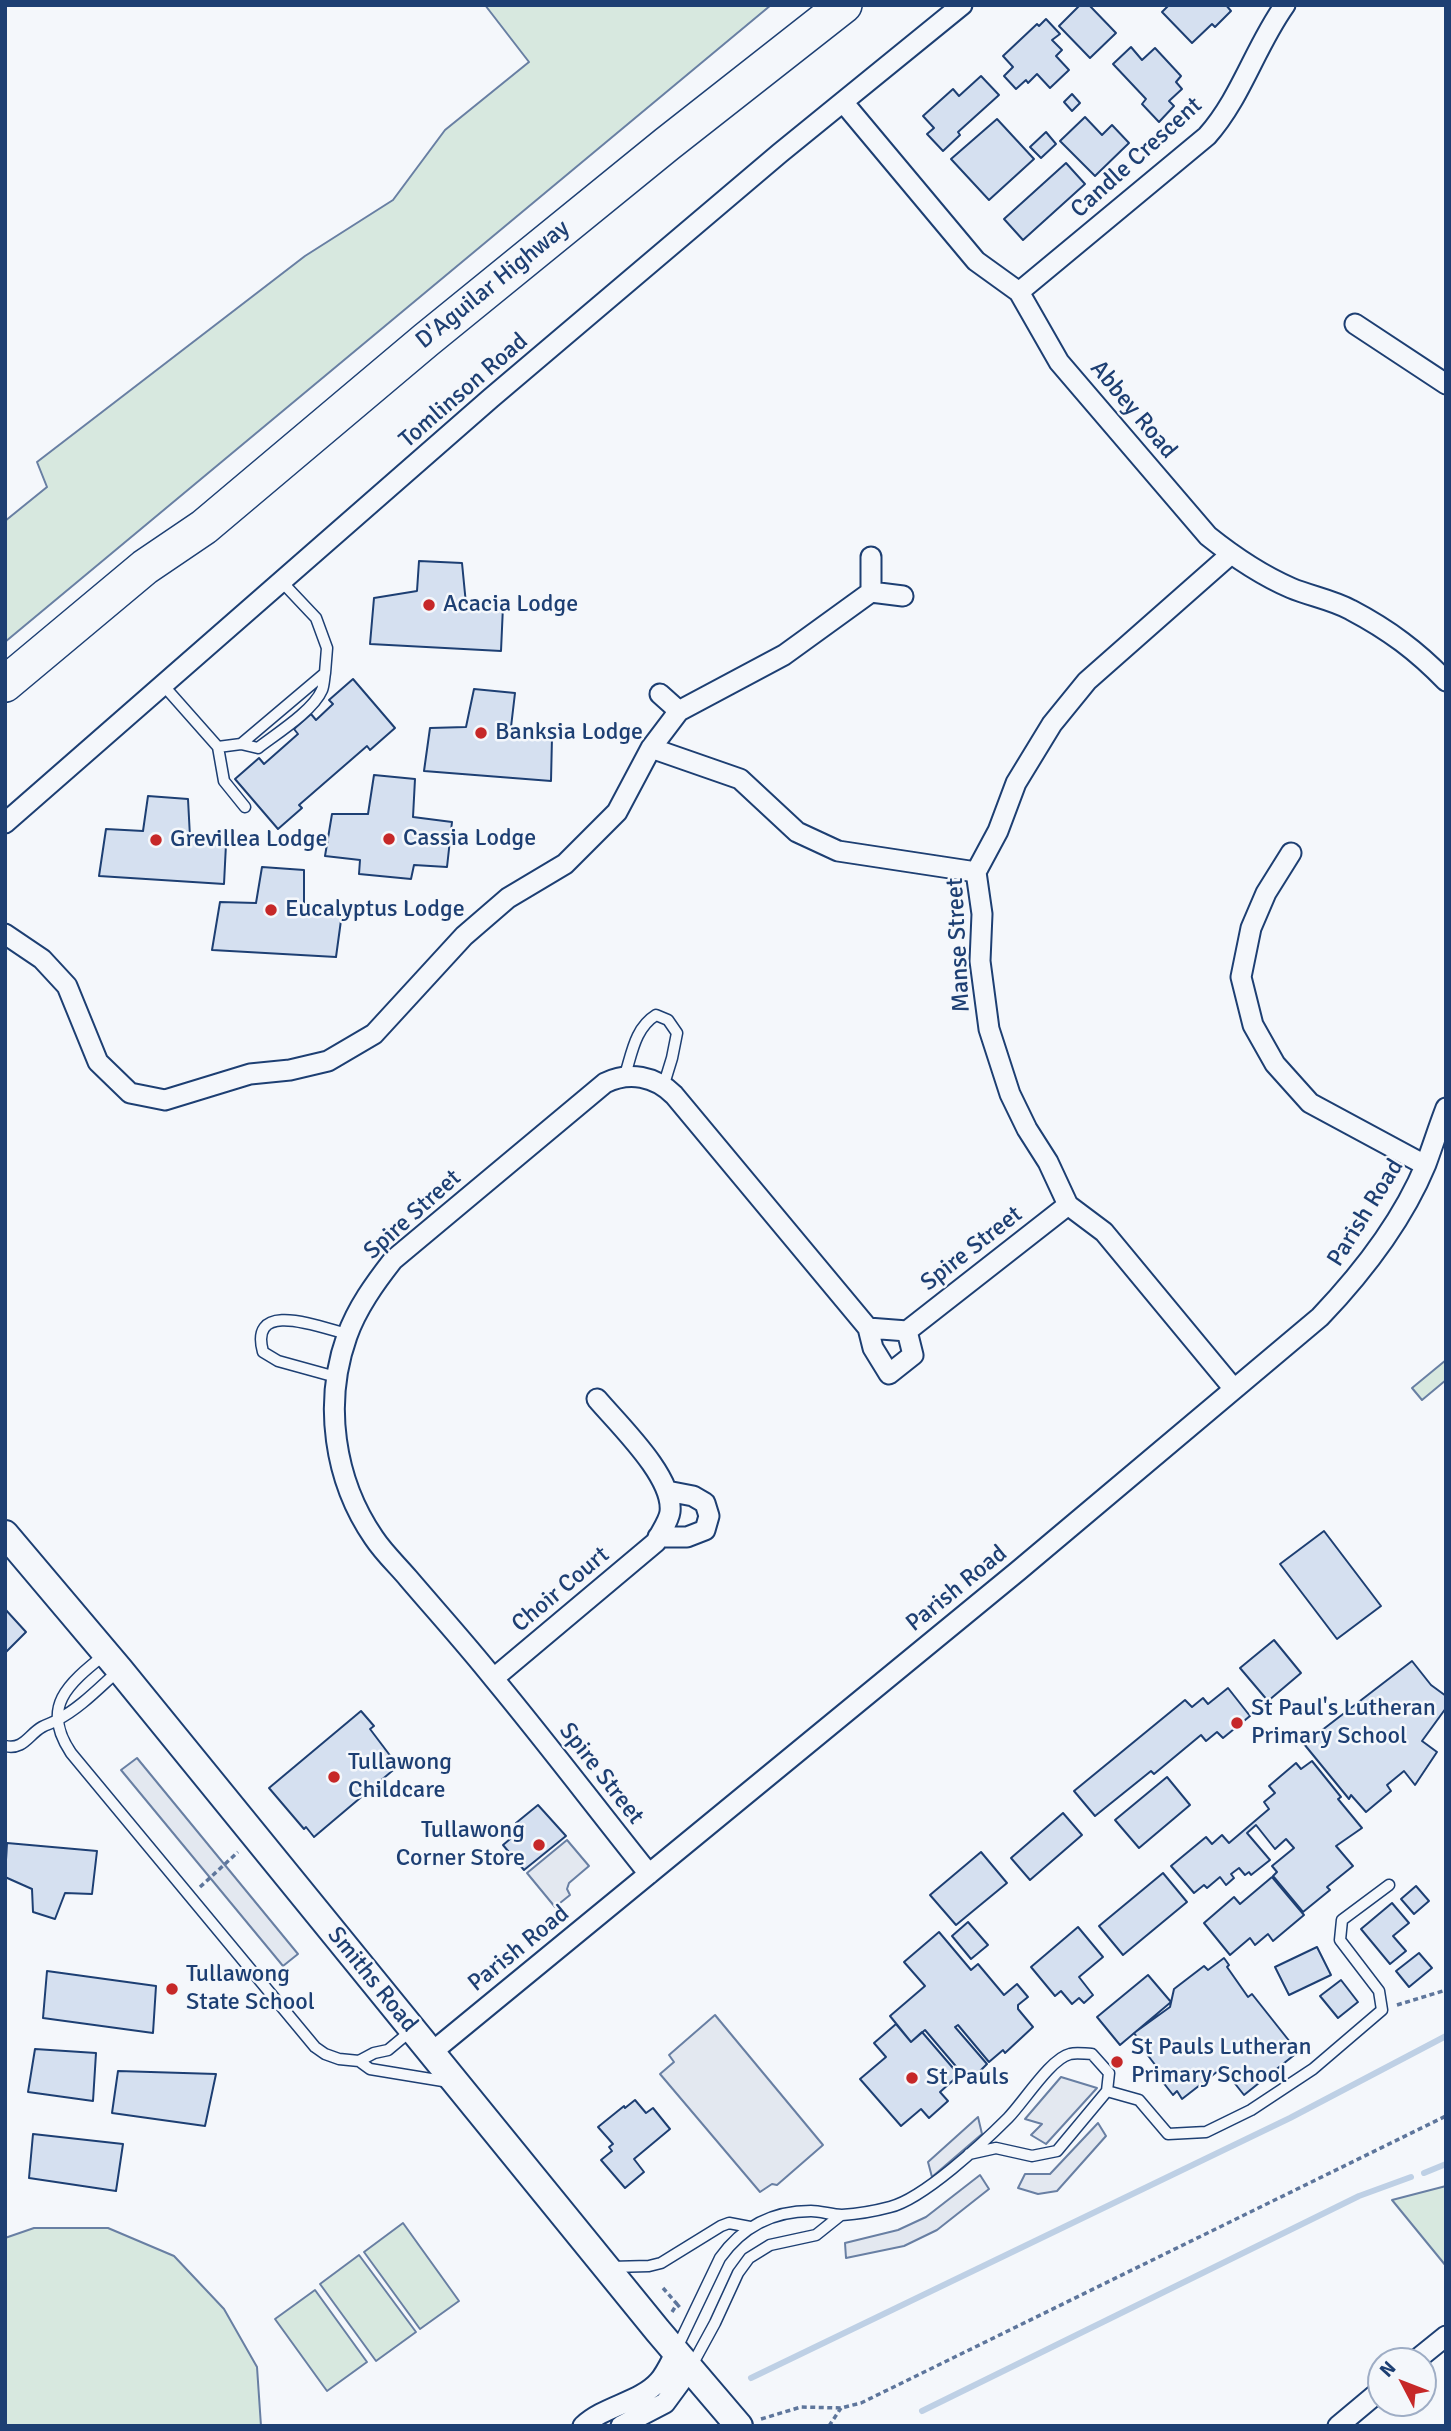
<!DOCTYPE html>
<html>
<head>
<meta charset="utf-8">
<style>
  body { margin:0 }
  #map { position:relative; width:1451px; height:2431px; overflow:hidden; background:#f4f7fb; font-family:Signika,sans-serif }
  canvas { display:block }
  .frame { position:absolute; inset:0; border:7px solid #1d3f73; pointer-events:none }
  .north { position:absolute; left:1367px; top:2347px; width:70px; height:70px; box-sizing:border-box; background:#f4f7fb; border:2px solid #9eadc5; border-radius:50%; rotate:312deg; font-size:19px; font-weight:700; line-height:28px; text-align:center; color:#1d3f73 }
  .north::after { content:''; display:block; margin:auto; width:24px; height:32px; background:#c62828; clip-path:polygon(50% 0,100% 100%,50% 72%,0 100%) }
</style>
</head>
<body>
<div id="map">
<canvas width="1451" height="2431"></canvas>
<div class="frame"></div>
<div class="north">N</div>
</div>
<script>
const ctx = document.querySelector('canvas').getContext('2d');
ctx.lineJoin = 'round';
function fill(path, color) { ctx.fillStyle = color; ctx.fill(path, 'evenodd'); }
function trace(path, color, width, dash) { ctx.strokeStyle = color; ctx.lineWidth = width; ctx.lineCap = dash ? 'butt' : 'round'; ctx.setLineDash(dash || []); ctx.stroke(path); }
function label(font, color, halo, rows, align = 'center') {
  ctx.font = font + ' Signika,sans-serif'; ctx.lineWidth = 5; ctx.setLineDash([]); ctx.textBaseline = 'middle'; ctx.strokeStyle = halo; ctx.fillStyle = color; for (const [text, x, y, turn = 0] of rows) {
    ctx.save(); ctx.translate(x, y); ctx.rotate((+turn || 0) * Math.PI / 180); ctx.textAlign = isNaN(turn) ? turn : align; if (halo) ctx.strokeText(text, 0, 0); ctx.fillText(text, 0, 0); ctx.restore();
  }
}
const green = new Path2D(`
  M485,5H771L5,642V521L47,487L37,462L305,256L393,200L445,130L529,62Z
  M1446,1360V1380L1422,1400L1412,1388Z
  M1446,2186V2266L1392,2200Z
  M403,2223L459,2301L420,2329L364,2252Z
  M34,2228H108L174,2256L224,2309L257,2367L261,2426H5V2238Z
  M359,2255L416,2332L376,2361L320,2284Z
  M315,2290L367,2362L327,2391L275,2319Z`);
const parking = new Path2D(`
  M137,1758L298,1954L283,1966L121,1770Z
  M567,1840L589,1866L569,1883L567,1889L570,1895L555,1907L527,1873Z
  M715,2015L823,2145L777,2185L772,2184L760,2192L660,2074L674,2062L669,2055Z
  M1061,2077L1097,2088L1046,2144L1031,2135L1042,2124L1025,2119Z
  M978,2117L982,2134L932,2177L928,2162Z
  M1098,2123L1106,2136L1057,2191L1038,2194L1018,2188L1025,2174H1050Z
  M980,2175L989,2189L937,2230L904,2246L846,2258L845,2243L898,2230L926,2217Z`);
const stream = new Path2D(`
  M1424,2173L1446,2164
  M751,2378L1290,2118L1446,2036
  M922,2411L1359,2196L1411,2177`);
const building = new Path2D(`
  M1080,5H1089L1116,33L1090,58L1059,26Z
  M1169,5H1226L1231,11L1215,27L1212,24L1192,43L1162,12Z
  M1046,19L1060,34L1052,40L1062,50L1056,56L1069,70L1050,88L1037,74L1028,83L1026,80L1016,89L1004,76L1013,67L1003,56L1037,24L1039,26Z
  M1131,47L1142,60L1155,48L1181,76L1176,82L1182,89L1169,101L1174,106L1159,122L1142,104L1146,99L1113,64Z
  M981,76L999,95L958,132L960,135L943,151L927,134L934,128L923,116L953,89L959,96Z
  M1072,94L1080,103L1072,111L1064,102Z
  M1085,117L1102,135L1112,125L1129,143L1095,176L1060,141Z
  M997,119L1034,159L989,200L951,159Z
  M1046,132L1056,144L1041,158L1030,147Z
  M1066,163L1085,184L1023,240L1004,219Z
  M419,561L462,563L466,604L503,606L501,651L370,644L374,598L417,591Z
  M353,679L395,728L370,750L367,746L299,805L302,808L278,829L235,779L259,758L264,764L298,734L294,729L311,714L316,720L333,704L329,700Z
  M474,689L515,693L511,727L552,737L551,781L424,771L430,728L466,727Z
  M374,775L415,779L413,817L452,822L447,867L414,865L411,879L359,874L360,860L325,856L332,814H368Z
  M148,796L188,799L190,837L226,844L224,884L99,876L106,829L143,831Z
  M262,867L304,870V906L342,913L336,957L212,950L220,902L256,903Z
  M1324,1531L1381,1606L1337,1639L1280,1564Z
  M5,1609L26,1632L5,1653Z
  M1274,1640L1301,1673L1268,1701L1240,1668Z
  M1412,1661L1431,1685L1446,1696V1708L1422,1741L1437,1752L1415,1785L1404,1771L1387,1785L1391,1791L1366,1812L1351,1795L1349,1799L1304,1744Z
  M1228,1688L1250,1716L1223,1738L1217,1732L1206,1741L1201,1735L1154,1774L1151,1771L1095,1816L1074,1791L1185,1700L1192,1707L1203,1698L1208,1704Z
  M361,1711L374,1726L370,1729L398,1766L314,1837L306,1827L304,1829L269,1788Z
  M1312,1761L1341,1797L1338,1799L1362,1828L1336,1846L1353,1866L1327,1887L1330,1890L1303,1912L1273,1876L1277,1872L1272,1866L1294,1848L1286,1839L1275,1849L1256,1825L1247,1833L1270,1860L1251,1875L1249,1872L1245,1875L1239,1868L1231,1874L1234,1878L1226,1885L1220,1877L1207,1888L1204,1885L1194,1893L1171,1866L1206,1837L1212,1844L1222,1835L1229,1843L1269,1809L1264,1802L1275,1793L1269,1786L1296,1763L1301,1769Z
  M1167,1777L1190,1805L1139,1848L1115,1820Z
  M538,1805L566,1836L524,1870L503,1845L522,1829L516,1823Z
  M1063,1813L1082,1835L1030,1880L1011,1858Z
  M7,1843L97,1851L92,1894L65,1893L55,1919L33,1912L32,1889L5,1877Z
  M981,1852L1007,1883L956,1925L930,1895Z
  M1163,1873L1187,1902L1123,1955L1099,1926Z
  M1272,1877L1304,1915L1273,1941L1268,1934L1255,1945L1250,1938L1230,1955L1204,1923L1234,1897L1240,1904Z
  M1416,1886L1429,1901L1414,1914L1401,1899Z
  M1392,1903L1409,1923L1393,1936L1406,1951L1390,1964L1361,1929Z
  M968,1922L988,1945L971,1959L952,1936Z
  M1078,1927L1103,1957L1079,1977L1093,1995L1084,2003L1079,1998L1072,2004L1061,1991L1055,1996L1031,1967Z
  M939,1932L971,1970L978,1964L1004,1995L1017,1984L1028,1997L1018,2005V2009L1033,2027L1005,2053L1003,2050L989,2062L958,2025L955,2027L987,2064L979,2072L981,2075L971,2084L925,2030L911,2042L890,2016L925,1986L904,1962Z
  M1317,1947L1331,1975L1289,1995L1275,1967Z
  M1419,1953L1432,1968L1409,1987L1396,1971Z
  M1224,1958L1229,1965L1227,1967L1248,1997L1252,1994L1298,2052L1244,2095L1225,2071L1221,2075L1218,2071L1182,2099L1177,2091L1173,2095L1162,2081L1166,2079L1136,2040L1137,2037L1134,2033L1170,2007L1174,1989L1204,1966L1208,1970Z
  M47,1971L156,1986L153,2033L43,2018Z
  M1148,1975L1171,2002L1120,2045L1097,2017Z
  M1341,1980L1358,2002L1338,2018L1320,1996Z
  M896,2024L911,2042L922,2032L959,2075L940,2092L948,2101L929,2118L921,2109L901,2126L860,2079L886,2057L874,2043Z
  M35,2049L96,2053L93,2101L28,2092Z
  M118,2071L216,2074L205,2126L112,2113Z
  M635,2100L646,2113L653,2108L670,2129L634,2159L644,2172L625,2188L601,2160L612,2151L609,2147L613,2144L598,2127L624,2106L625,2108Z
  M33,2134L123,2144L116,2191L29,2178Z`);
const path = new Path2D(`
  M200,1887L238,1852
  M1397,2005L1446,1990
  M663,2288L677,2304
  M672,2312L677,2304L681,2309
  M761,2419L801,2407L841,2408L861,2403L1446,2116
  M829,2426L841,2408`);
const lane = new Path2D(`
  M164,686L218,747L224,781L245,807
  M241,744L258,748C276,734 313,711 322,690C324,685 324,678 325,673
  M218,747L241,744L325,673L327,648L316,618L282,582
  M625,1075C632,1053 635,1028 656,1015L668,1020L677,1033L672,1058L664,1084
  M336,1377L278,1361L263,1352C248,1298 322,1328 347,1334
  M104,1655C68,1684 40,1707 71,1753L315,2047L325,2054L339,2059L359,2061L370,2069L449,2082
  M5,1746C24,1750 28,1735 42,1727C47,1724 53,1723 57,1720C80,1708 99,1688 118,1671
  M359,2061L374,2053L388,2050L412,2030
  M1107,2091L1139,2100L1168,2134L1206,2132L1251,2110L1313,2069L1382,2010L1379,1991L1340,1940L1342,1920L1389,1885
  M611,2267L649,2266L661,2263L721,2226L729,2223L750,2227
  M676,2350L720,2258C742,2227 772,2211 811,2211C821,2211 832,2215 842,2215C857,2214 875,2211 890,2207C923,2199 983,2143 1008,2118C1023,2103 1051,2058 1070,2054C1077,2052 1085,2054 1092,2054L1109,2073L1107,2091L1057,2151L1032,2156L996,2148L969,2154
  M691,2367L715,2323L738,2273L749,2258L770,2245L816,2235L841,2215`);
const street = new Path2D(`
  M843,102L976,261L1019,292L1059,362L1208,536C1233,556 1261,575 1291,588C1310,596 1333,600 1351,610C1389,630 1417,651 1446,681
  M1019,292L1207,136C1241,98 1255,47 1285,5
  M1355,324L1446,384
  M1231,554L1087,681L1052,724L1016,783L998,831L976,872L982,914L980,961L989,1029L1010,1094L1027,1129L1048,1162L1068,1205L1104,1232L1234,1389
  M871,592L903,596
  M679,711L784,655L871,592V557
  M651,748L740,779L797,832L838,851L976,872
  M5,823L491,398L780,153L962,5
  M1291,853L1266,893L1251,928L1241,977L1253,1025L1275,1064L1310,1103L1425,1165
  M5,934L42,959L67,986L98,1062L130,1093L165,1100L250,1074L290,1070L328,1061L374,1034L464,936L508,898L565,864L617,812L651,748L679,711L660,694
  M868,1328L907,1331
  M658,1537H687L705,1530L709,1516L705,1503L693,1496L667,1491
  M494,1678L656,1542C660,1533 669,1521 670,1512C674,1477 619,1425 597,1399
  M649,1874C597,1809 547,1743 494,1679C467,1645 437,1612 408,1578C397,1565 384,1553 374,1538C334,1480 323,1403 347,1336C357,1308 375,1283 393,1260L605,1083C629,1071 655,1076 674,1095L868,1328L873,1348L889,1374L913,1355L907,1331L1068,1205
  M432,2052L1018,1571L1320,1317C1363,1272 1402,1222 1426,1164C1433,1145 1439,1126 1446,1108
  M1415,2361L1446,2336
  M583,2426C604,2406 641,2402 659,2381C666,2373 671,2361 676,2352
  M621,2426L665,2403L690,2369
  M1338,2426L1381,2390`);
const secondary = new Path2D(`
  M5,1534L120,1670L658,2331L739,2426`);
const highway = new Path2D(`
  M5,684L145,567L204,527L426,340L667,144L844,5`);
const markers = [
  [429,605,7,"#c62828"],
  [481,733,7,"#c62828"],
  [389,839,7,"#c62828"],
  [156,840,7,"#c62828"],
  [271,910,7,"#c62828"],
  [1237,1723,7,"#c62828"],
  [334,1777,7,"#c62828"],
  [539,1845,7,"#c62828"],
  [172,1989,7,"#c62828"],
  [1117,2062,7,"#c62828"],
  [912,2078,7,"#c62828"]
];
const streetNames = [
  ["Candle Crescent",1137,158,-42],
  ["D'Aguilar Highway",493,285,-39],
  ["Tomlinson Road",464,391,-41],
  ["Abbey Road",1133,410,50],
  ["Manse Street",959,945,-93],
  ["Parish Road",1366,1213,-58],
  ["Spire Street",413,1215,-42],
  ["Spire Street",972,1249,-38],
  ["Parish Road",957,1589,-39],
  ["Choir Court",561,1590,-40],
  ["Spire Street",601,1774,52],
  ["Parish Road",519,1949,-39],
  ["Smiths Road",372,1980,51]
];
const poiNames = [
  ["Acacia Lodge",443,605],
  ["Banksia Lodge",495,733],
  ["Cassia Lodge",403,839],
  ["Grevillea Lodge",170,840],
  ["Eucalyptus Lodge",285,910],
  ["St Paul's Lutheran",1251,1709],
  ["Primary School",1251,1737],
  ["Tullawong",348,1763],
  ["Childcare",348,1791],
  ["Tullawong",525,1831,"right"],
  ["Corner Store",525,1859,"right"],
  ["Tullawong",186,1975],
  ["State School",186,2003],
  ["St Pauls Lutheran",1131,2048],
  ["Primary School",1131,2076],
  ["St Pauls",926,2078]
];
fill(green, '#d7e8df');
trace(green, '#687fa3', 2);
fill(parking, '#e3e8f0');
trace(parking, '#687fa3', 2);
trace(stream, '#bed0e5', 6);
fill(building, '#d5e0f0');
trace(building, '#1d3f73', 2);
trace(lane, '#1d3f73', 13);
trace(street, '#1d3f73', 23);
trace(secondary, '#1d3f73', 30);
trace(highway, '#1d3f73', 38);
trace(path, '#5e769c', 3.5, [5, 3.5]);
trace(lane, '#f4f7fb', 10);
trace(street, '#f4f7fb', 19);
trace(secondary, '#f4f7fb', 26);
trace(highway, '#f4f7fb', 35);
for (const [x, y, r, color] of markers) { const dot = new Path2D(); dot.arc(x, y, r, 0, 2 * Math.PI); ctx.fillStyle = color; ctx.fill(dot); trace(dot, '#f4f7fb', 2.5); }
label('24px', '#1d3f73', '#f4f7fb', streetNames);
label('24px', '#1d3f73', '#f4f7fb', poiNames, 'left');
</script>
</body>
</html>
